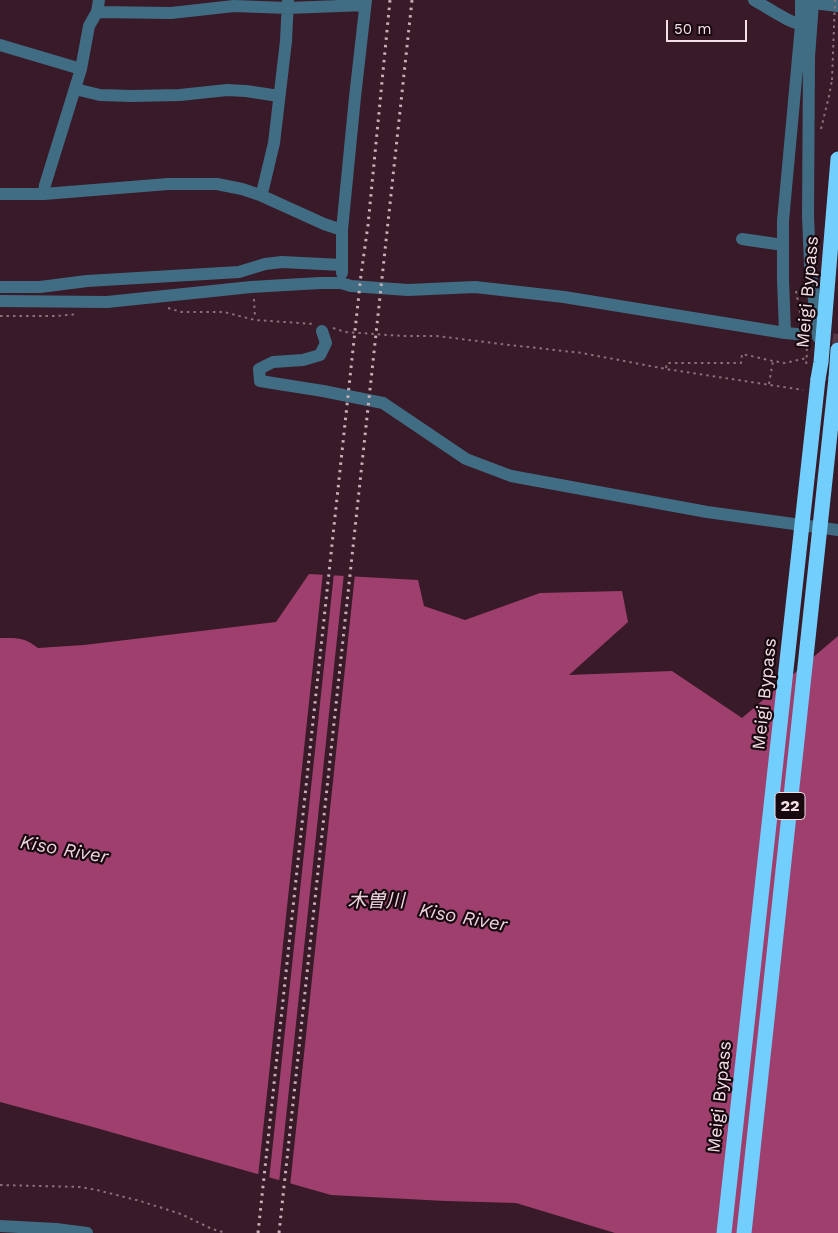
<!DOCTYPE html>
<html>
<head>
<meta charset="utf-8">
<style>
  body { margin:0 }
  #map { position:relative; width:838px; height:1233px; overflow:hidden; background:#381a28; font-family:"Work Sans",sans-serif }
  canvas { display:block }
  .scale { position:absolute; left:666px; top:20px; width:81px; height:22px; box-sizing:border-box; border:2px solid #f5dfe7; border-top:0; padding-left:6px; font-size:15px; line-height:18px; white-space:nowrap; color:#f5dfe7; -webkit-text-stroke:4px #17090f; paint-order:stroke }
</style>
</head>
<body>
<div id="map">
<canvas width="838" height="1233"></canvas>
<div class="scale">50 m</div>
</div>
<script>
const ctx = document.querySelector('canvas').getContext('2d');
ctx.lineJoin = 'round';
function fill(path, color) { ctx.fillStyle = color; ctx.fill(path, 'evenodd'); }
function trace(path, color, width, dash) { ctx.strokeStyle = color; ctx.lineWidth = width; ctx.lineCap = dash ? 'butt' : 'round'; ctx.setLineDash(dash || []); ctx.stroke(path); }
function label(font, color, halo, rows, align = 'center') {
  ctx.font = font + ' "Work Sans","Noto Sans JP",sans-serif'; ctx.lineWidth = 4.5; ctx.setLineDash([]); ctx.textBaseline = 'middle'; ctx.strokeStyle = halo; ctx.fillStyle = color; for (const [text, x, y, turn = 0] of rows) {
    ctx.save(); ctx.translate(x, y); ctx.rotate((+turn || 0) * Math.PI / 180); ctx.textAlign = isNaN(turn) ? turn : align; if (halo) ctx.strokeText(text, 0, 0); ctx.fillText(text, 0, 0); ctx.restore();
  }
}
const water = new Path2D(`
  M309,574L418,580L424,606L465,620L540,593L622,591L628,622L569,675L672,671L742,718L838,636V1233H615L516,1203L446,1201L331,1195L93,1127L0,1102V638C17,638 24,637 38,648L84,645L276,622Z`);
const pier = new Path2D(`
  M323,572L334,573L269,1180L258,1177Z
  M344,573L355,574L290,1186L279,1183Z`);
const minorTunnel = new Path2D(`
  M797,334L838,340`);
const path = new Path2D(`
  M821,129L829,96L832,80
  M796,291L802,323
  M254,299L255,318
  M168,308L181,312H224L255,320L314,324
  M0,316H57L78,314
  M333,328L345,332L403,336H437L501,344L582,353L666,369L803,390
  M806,342L807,352L806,367
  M666,368L667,363H741L742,354L773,361L785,363L807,358
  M769,384L773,361
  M0,1185L80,1187L97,1190L140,1201L181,1214L212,1229L226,1233`);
const minor = new Path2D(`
  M754,0C770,9 790,24 808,26
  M806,1L813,3L838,6
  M813,3L809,57L808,216L810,265L818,337
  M97,12L171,13L234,6L288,8L365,5
  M0,45L81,69
  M75,89L100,95L131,96L180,95L227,90L246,91L279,96
  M0,194H44L168,184H217L242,189L260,195L324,224L342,230
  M44,194L45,185L81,69L89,26L97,12L99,0
  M260,195L263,189L274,143L286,41L288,0
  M742,239L783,245
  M342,273V230L355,97L366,0
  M0,287H40L87,281L239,272L265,264L282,262L342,265
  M0,301L107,302L251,287L320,283H341L351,286L408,290L475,287L564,297L785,333L797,334
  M322,331L326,343L320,355L303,360L273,362L259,369L260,381L323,391L383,403L466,459L511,476L707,512L838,530
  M785,333L783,279V221L801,25V0
  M0,1226L56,1229L87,1233`);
const highway = new Path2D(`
  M836,378L838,350
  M818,379L821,362L838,159`);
const rail = new Path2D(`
  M258,1233L361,275L368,225L390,0
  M279,1233L412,0`);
const pathBridge = new Path2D(`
  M832,80L835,0`);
const highwayBridge = new Path2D(`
  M724,1233L818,379
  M744,1233L836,378`);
const shields = [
  [790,806,30]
];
const shieldNames = [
  ["22",790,806]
];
const streetNames = [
  ["Meigi Bypass",808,292,-85],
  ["Meigi Bypass",765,694,-84],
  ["Meigi Bypass",720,1097,-84]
];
const waterNames = [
  ["Kiso River",64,850,10],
  ["木曽川",376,901],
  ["Kiso River",463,918,10]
];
fill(water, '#9f3f6e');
fill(pier, '#381a28');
trace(minorTunnel, '#543845', 12, [12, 6]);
trace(path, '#8a707b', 2, [2.5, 4]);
trace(minor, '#406d84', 12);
trace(highway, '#72cefd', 15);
trace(rail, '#c7afb8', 3, [2.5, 5]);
trace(pathBridge, '#8a707b', 2, [2.5, 4]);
trace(highwayBridge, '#72cefd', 15);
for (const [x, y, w] of shields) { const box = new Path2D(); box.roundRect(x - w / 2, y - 13.5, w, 27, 4); ctx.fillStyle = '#17090f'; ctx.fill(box); trace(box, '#f5dfe7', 1); }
label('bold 16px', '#f5dfe7', null, shieldNames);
label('18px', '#f5dfe7', '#17090f', streetNames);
label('italic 19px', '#eed2dd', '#17090f', waterNames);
</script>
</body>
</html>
